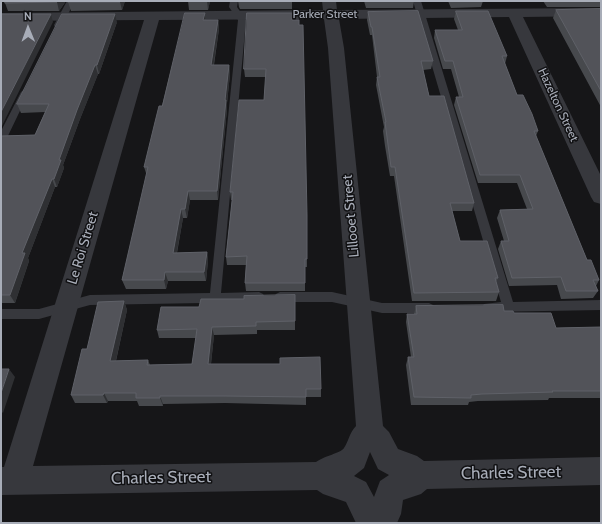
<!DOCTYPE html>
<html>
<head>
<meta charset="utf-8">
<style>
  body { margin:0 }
  #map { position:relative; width:602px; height:524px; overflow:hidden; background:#161618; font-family:Cabin,sans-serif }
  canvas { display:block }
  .frame { position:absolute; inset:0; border:2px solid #a8adb8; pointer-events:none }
  .north { position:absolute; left:8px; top:8px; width:40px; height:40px; -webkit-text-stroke:3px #111113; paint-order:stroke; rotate:359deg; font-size:11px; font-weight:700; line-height:16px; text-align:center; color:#a8adb8 }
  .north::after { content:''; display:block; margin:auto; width:14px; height:18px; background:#a8adb8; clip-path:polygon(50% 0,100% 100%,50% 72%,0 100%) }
</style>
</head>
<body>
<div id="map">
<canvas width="602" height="524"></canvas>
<div class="frame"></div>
<div class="north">N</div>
</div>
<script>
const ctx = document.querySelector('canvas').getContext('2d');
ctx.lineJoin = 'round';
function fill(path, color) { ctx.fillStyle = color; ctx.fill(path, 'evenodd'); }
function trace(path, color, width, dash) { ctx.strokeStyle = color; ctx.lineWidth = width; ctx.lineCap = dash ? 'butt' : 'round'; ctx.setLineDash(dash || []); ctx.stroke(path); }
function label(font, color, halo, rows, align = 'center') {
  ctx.font = font + ' Cabin,sans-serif'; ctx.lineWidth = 3; ctx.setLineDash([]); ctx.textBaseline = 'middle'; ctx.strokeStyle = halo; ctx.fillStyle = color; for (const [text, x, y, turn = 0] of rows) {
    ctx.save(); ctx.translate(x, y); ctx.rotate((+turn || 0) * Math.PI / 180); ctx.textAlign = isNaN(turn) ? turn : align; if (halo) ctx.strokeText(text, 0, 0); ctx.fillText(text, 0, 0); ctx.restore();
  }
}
const lane = new Path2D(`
  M67,1H75L61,27H55L54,25Z
  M230,1H238L237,7L246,20L221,293L259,292L263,294L265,297L263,300L259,302L90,305L39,319H1V309H39L90,295L210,293L238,20L229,7Z
  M413,1H421L513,302L601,300V310L488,312L484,310L482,307L484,304L501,302Z
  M25,89L29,92L6,140L1,143V131L21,92Z
  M280,292H332L382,303H429L433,305L435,308L433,311L429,313H382L332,302H280L276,300L274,297L276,294Z`);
const street = new Path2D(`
  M322,1H336L337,10L601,8V16L523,17L601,176V204L594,202L591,197L509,17L339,19L344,48L383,426L389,432L398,449L417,456L424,461L601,457V485L427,489L421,494L403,500L401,514L397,523H356L346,502L323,494L317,490L1,495V467H4L144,20L1,21V13L323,10ZM324,19L328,48L356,426C349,433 349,441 344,448C341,453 324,456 316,462L33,466L159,20ZM370,452L378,469L389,475L380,481L374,497L366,482L354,476L364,468Z`);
const wall = new Path2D(`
  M6,1H66L59,11H8L5,3Z
  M69,1H135H125L122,10L71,11L68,2Z
  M188,1H210L208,10H189Z
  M238,1H292V9H240L239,7Z
  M364,1H414L413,8H366Z
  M448,1H483L481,7L451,8Z
  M543,1H601V7H547Z
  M601,9V107L553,18L556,10Z
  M456,11L507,56L505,64L517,95L538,131L536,136L587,260L599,280L596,286L598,291L593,298L561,299L557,285L509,286L498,249L501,241H504L497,218L500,210L527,209L517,183H478L454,105L456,97H459L451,69H443L434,38L435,30H458L454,19Z
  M368,12L433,61L431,69L423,70L429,96L474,203L472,211H452L460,241L498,278L496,282L499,292L496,301H412L394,176H390L385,146L383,131L384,127L376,85L377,77L372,35H370L367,20Z
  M205,13L206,20H218L219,29L214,65H229L230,74L227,103V109L218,200H190L187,218H183L177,253L207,252L208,261L206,281H168L166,289H126L122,280L147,176L144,167L162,106Z
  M292,20L307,215V267H305V291H246L245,283L246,265H227L226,257L232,200H231L230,192L264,100L266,77H245L244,69Z
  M117,22L99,74H98L80,119L63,165L64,168L57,187H55L28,258L29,261L15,303H1V136L35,135L45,112L21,113L17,104Z
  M295,295V330H257V334L214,335L211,364L321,389V397H306V405L225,403L163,404V406H139L137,401H108L107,403H75L71,395L87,349L124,301L127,310L116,361L148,360L150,365L192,364L196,338H159L157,330L199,307L244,299Z
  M416,306L504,311L514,313L556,328L601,327V398H549L548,400L478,401L469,402L468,405H411L406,365L408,357H411L406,322L407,314H414Z`);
const shadedWall = new Path2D(`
  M58,1H66L59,11L57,2Z
  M120,1H125L122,10L120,2Z
  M207,1H210L208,10Z
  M205,13L206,21L203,20Z
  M51,14L53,22L1,128V112Z
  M115,14L117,22L99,74L97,65Z
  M218,20L219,29L212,74L211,65Z
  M95,65L98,74L80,119L63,165L64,168L57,187L54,179L59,160L77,110Z
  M229,65L230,74L227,103V109L218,200L217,191L225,100Z
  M52,179L55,187L28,258L29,261L15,303L10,295L22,253Z
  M188,191L190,200L187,218L185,209Z
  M181,209L183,218L175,262L173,253Z
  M207,252L208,261L206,281L204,272Z
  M165,272L168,281L166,289L164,280Z
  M124,301L127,310L114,369L110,361Z
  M212,327L214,335L210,372L208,364Z
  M9,369L15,377L3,413L1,411V393Z
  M104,393L108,401L107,403L103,395Z
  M160,396L163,404V406L160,398Z`);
const building = new Path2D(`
  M6,1H58L57,2L5,3Z
  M69,1H120V2H68Z
  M601,9V91L556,10Z
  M418,11L433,61H421L429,96H444L474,203H450L460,241H487L498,278H495L499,292L414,293L395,167H391L385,122H386L377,77H380L372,27H371L368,12Z
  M456,11H488L507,56H502L517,95H523L532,114L538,131H534L541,148L587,260H591L599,280H593L598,291H566L561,277L512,278L501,241H509L500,210L533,209L520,175H480L456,97H463L453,61H445L435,30H462Z
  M185,13H205L203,20H218L211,65H229L225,100H226L217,191H188L185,209H181L173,253L207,252L204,272H165L164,280H122L148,167H144L155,122L159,106H162Z
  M247,13H292V20H299V25H303L307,215V259H305V283H245L247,256L226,257L233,192H230L239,100H264L266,69H244Z
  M1,14H51L1,112Z
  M62,14H115L97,65H95L77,110L59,160H61L54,179H52L22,253H25L10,295H1V136L35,135L49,104H17Z
  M295,295V321L256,322V326L212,327L208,364H280V358L320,357L321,389H306V397L224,396H160V398H136V393H104L103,395H71L82,349H87L98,302L124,301L110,361L148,360L147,365L192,364L197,329L157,330L161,307H199L201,299H244V296Z
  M503,305L504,311H513L514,313H551L556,328L601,327V391H552L553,392L482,394L471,395V398L414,397L408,357H414L407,314H417L416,306Z
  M1,369H9L1,393Z`);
const farStreetnames = [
  ["Parker Street",325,14],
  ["Hazelton Street",558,105,65]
];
const streetNames = [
  ["Lillooet Street",351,216,-95],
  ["Le Roi Street",83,248,-73]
];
const nearStreetnames = [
  ["Charles Street",511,473,-1],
  ["Charles Street",161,478,-1]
];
fill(lane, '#37383d');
fill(street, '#37383d');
fill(wall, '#47494d');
fill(shadedWall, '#2f3033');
fill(building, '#525359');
trace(building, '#5f6168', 1);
label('12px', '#a8adb8', '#111113', farStreetnames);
label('14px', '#a8adb8', '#111113', streetNames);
label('17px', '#a8adb8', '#111113', nearStreetnames);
</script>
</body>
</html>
